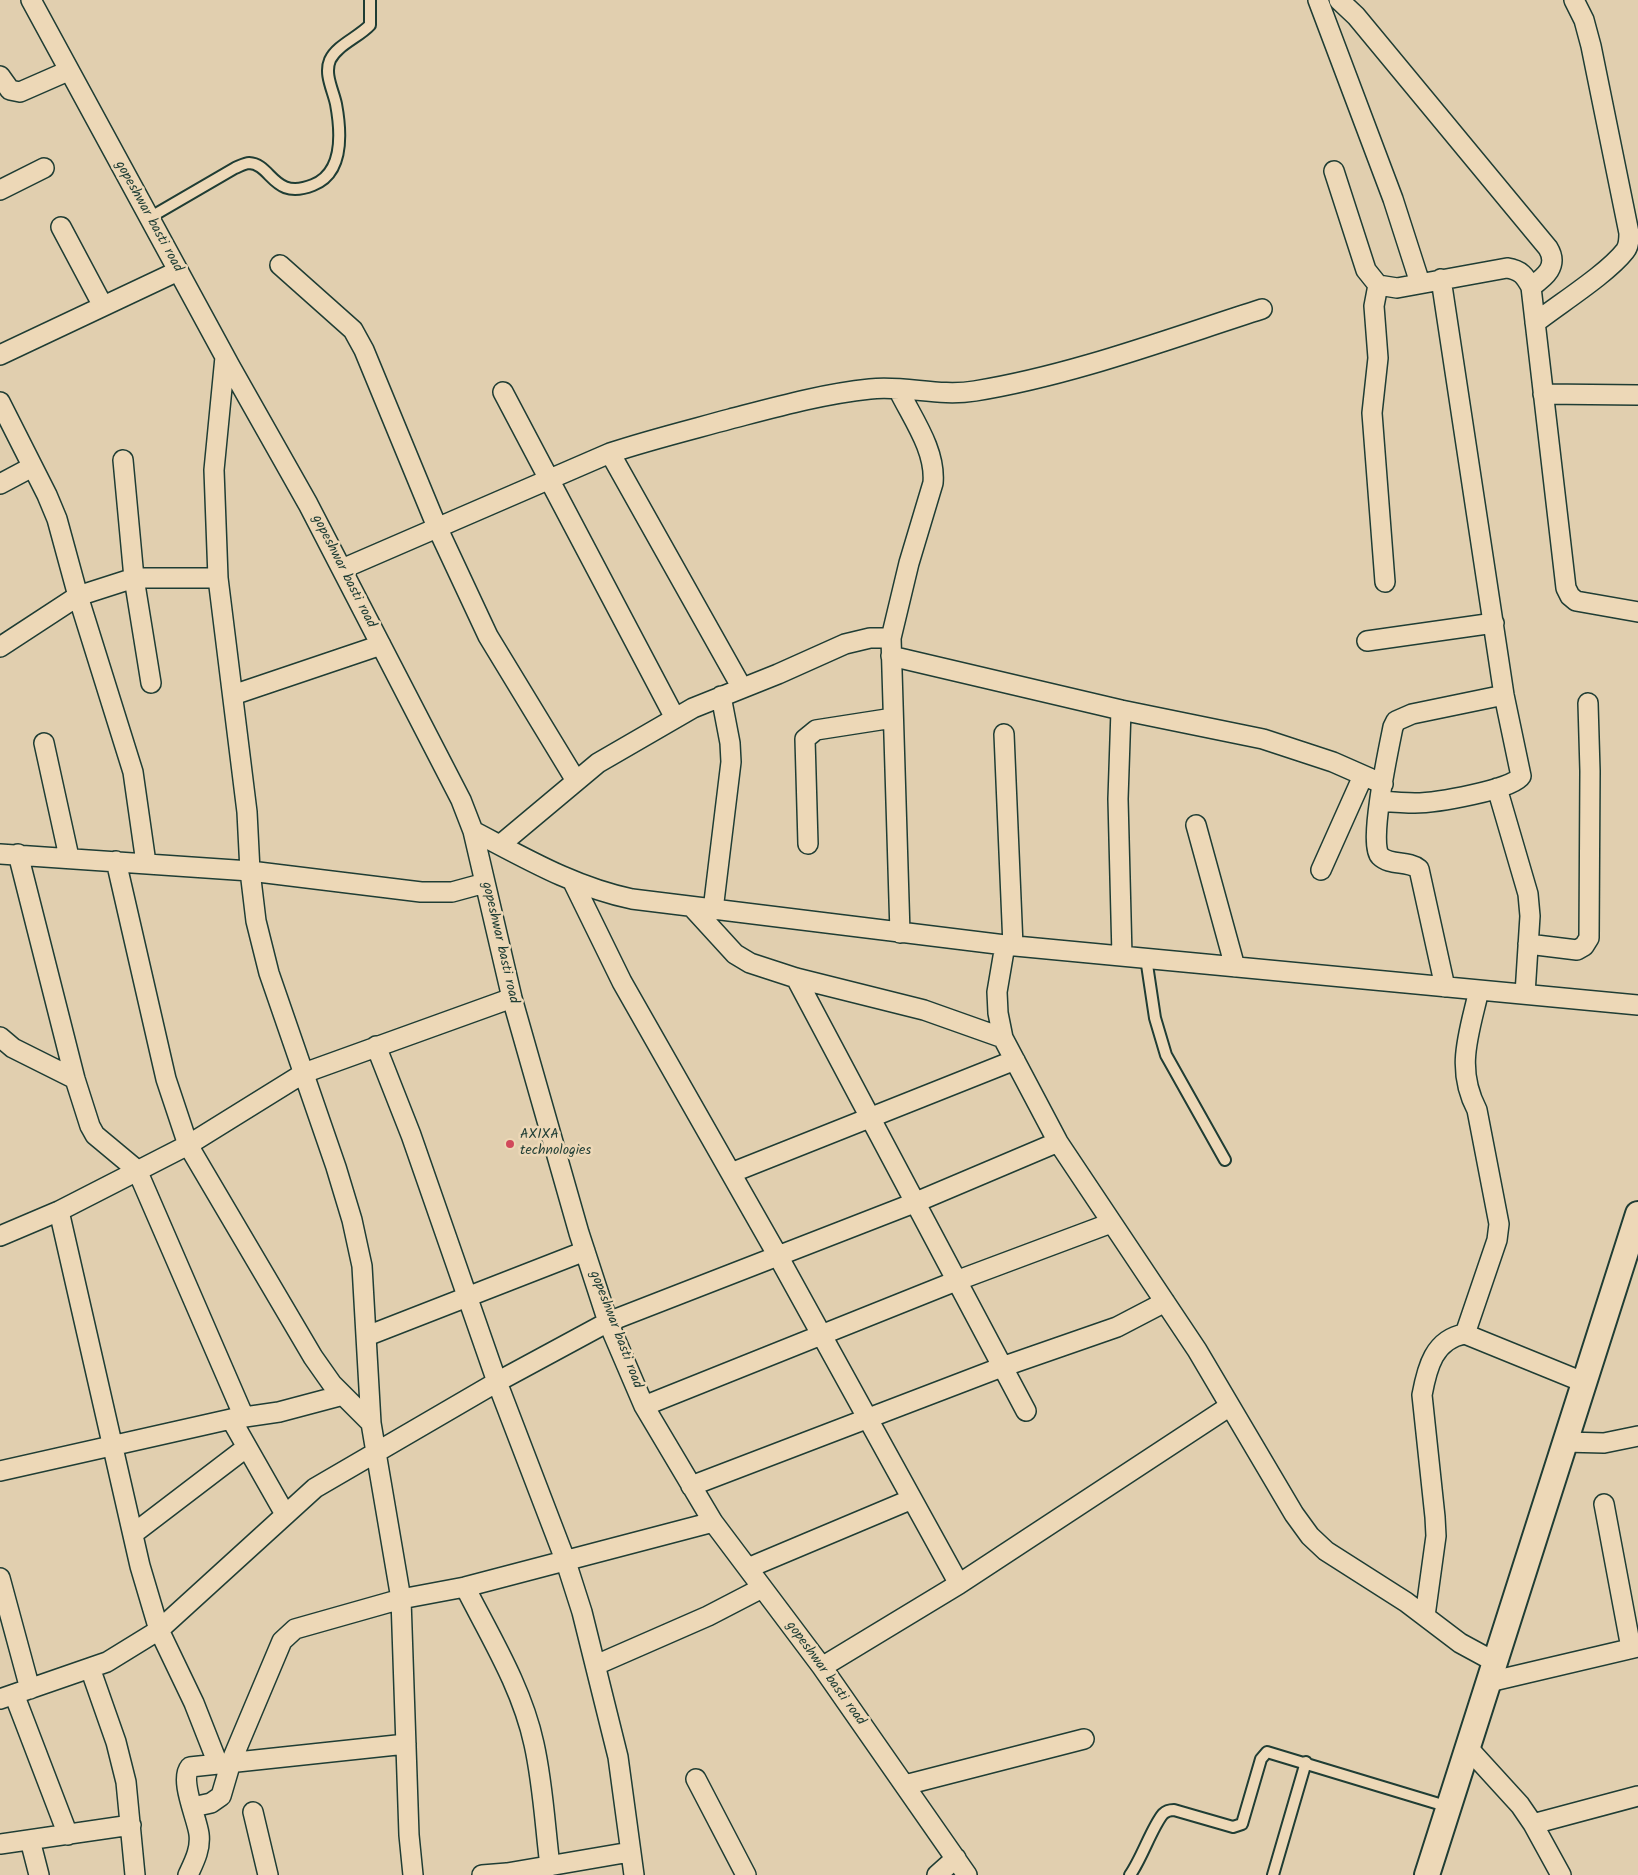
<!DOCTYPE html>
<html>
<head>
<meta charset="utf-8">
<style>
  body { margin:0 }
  canvas { display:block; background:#e1cfaf }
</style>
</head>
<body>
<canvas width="1638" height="1875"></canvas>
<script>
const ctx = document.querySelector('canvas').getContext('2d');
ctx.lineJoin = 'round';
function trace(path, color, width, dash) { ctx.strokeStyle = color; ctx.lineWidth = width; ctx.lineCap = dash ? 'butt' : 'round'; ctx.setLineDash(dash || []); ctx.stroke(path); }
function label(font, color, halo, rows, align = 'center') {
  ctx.font = font + ' Kalam,sans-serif'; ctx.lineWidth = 5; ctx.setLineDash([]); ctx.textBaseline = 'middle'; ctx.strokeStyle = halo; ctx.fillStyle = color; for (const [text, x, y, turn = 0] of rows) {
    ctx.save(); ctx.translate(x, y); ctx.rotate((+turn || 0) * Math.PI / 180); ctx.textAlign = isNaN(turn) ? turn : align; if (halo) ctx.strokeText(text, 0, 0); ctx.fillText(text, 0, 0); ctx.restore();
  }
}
const service = new Path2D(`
  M149,218L235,168C240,166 245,163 249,163C272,164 273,201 313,185C344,173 341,131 336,104C333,90 324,74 330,60C337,45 359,37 370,25V0
  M1146,958L1155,1018L1166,1055L1225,1160
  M1130,1875C1142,1858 1152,1827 1163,1814C1166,1811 1170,1810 1174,1810L1233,1827L1242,1824L1261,1759L1267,1752L1449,1807
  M1273,1875L1306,1762`);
const minor = new Path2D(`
  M31,0L230,366L308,504L461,800L473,831L512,998L579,1233L608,1322L644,1406L713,1522L822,1667L967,1875
  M1318,0L1393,199L1420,283
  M1339,0L1356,16L1548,248C1559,266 1545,277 1531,287
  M0,76L10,90L20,92L68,71
  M1334,171L1366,270L1378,285L1397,288L1507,268C1521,270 1525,276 1531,287L1566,588L1570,596L1576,601L1638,612
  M0,190L44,168
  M61,227L103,306
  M280,265L353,330L364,350L437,527L488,636L575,779
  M1378,285L1374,306L1378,358L1372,413L1385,582
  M1535,323C1559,304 1607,274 1625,251C1629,246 1629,240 1629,233L1591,46L1584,20L1574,0
  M0,355L178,271
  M225,357L214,470L218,578L247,812L250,871L256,921L269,973L336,1167L352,1220L362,1266L371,1423L401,1599L409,1835L413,1875
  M898,389C912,418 936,450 933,483L909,563L891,638L900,933
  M503,392L675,718
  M1543,394L1638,395
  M0,402L47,495L57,519L78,596L133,772L146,863
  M610,453L742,688
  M123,460L134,578L151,683
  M0,484L32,467
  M342,569L610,453C649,440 690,430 730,419C776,407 822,394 870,389C905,385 938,397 975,391C1073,375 1168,339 1262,309
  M1367,641L1494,623
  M0,647L78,596L134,578H218
  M891,656L1121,710L1263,739L1333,762L1383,784
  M233,695L381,645
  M1121,710L1118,799L1122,956
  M1004,734L1013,946
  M44,743L69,857
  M1497,788L1528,894L1530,916L1525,994
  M1380,801C1392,802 1404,803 1415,803C1434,803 1513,790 1521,776L1504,695L1441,279
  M1196,825L1235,967
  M473,831C525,858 574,887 632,899L1005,945L1638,1005
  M808,844L805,739L816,730L893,718
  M500,845L598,763L693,708L778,674L845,644L870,638H891
  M0,854L250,871L421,892H452L485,883
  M18,854L75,1079L90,1126L95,1135L137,1170L244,1417
  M116,861L166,1079L188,1145L313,1357L332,1384L371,1423
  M1321,870L1363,776
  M573,882L622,982L778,1256L959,1584
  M692,907L735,954L750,963L796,978L924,1010L1003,1038
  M713,910L731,762L730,743L721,696
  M1528,944L1577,950L1584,946L1589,938L1590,771L1588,703
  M1005,945L997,992L998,1013L1003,1038L1058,1142L1197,1350L1294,1514L1310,1536L1326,1551L1406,1602L1460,1643L1495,1662
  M796,978L1026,1411
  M1445,987L1419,869C1408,860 1390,866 1380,856C1368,844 1389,747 1393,727L1396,721L1412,714L1504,695
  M0,1037L13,1048L75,1079
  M376,1046L411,1135L497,1382L566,1562L582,1612L618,1757L634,1875
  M731,1173L1015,1060
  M59,1211L140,1566L159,1630L194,1703L218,1764
  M0,1236L59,1211L188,1145L304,1073L512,998
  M1465,1334L1497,1240L1499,1224L1477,1110C1455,1068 1469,1034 1479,990
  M367,1336L585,1251
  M644,1406L956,1281L1111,1223
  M231,1419L285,1514
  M1564,1442L1604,1443L1638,1436
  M0,1471L231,1419L279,1412L343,1395
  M691,1486L1002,1367L1117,1327L1165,1302
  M1604,1504L1631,1648
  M133,1534L247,1447
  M748,1568L912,1499
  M0,1578L30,1689
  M465,1587C491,1638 522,1688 534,1744C543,1784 545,1826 550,1866
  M1425,1616L1436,1536L1435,1517L1422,1395C1427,1368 1434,1339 1465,1334L1583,1382
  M596,1665L708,1616L762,1588
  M822,1667L959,1584L1230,1406
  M90,1668L116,1742L126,1782L135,1875
  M1489,1682L1638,1647
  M14,1694L68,1835
  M0,1699L107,1662L159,1630L315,1488L497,1382L608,1322L914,1203L1058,1142
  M1468,1748L1520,1805L1533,1824L1561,1875
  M696,1779L746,1875
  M905,1785L1084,1739
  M193,1807L211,1803L221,1796L231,1762L282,1641L295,1629L401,1599L465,1587L713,1522
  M253,1812L268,1875
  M1533,1824L1638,1796
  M30,1840L39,1875
  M0,1844L131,1825
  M188,1875C194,1862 201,1849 199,1834C197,1818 179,1780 190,1767L406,1744
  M482,1875L507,1873L630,1852
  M937,1875L956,1858`);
const tertiary = new Path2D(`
  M1427,1875L1638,1214`);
const markers = [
  [510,1144,5,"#d1495b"]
];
const streetNames = [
  ["gopeshwar basti road",148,217,61],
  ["gopeshwar basti road",343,572,63],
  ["gopeshwar basti road",499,943,77],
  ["gopeshwar basti road",615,1330,69],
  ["gopeshwar basti road",825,1674,54]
];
const poiNames = [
  ["AXIXA",520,1136],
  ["technologies",520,1152]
];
trace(service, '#1f3d34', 14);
trace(minor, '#1f3d34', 22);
trace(tertiary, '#1f3d34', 28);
trace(service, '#edd8b7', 10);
trace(minor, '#edd8b7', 19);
trace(tertiary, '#edd8b7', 24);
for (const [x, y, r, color] of markers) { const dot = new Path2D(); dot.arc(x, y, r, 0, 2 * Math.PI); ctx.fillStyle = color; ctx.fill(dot); trace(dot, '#edd8b7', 2); }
label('14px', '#1f3d34', '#edd8b7', streetNames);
label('14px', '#1f3d34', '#edd8b7', poiNames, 'left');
</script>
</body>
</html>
